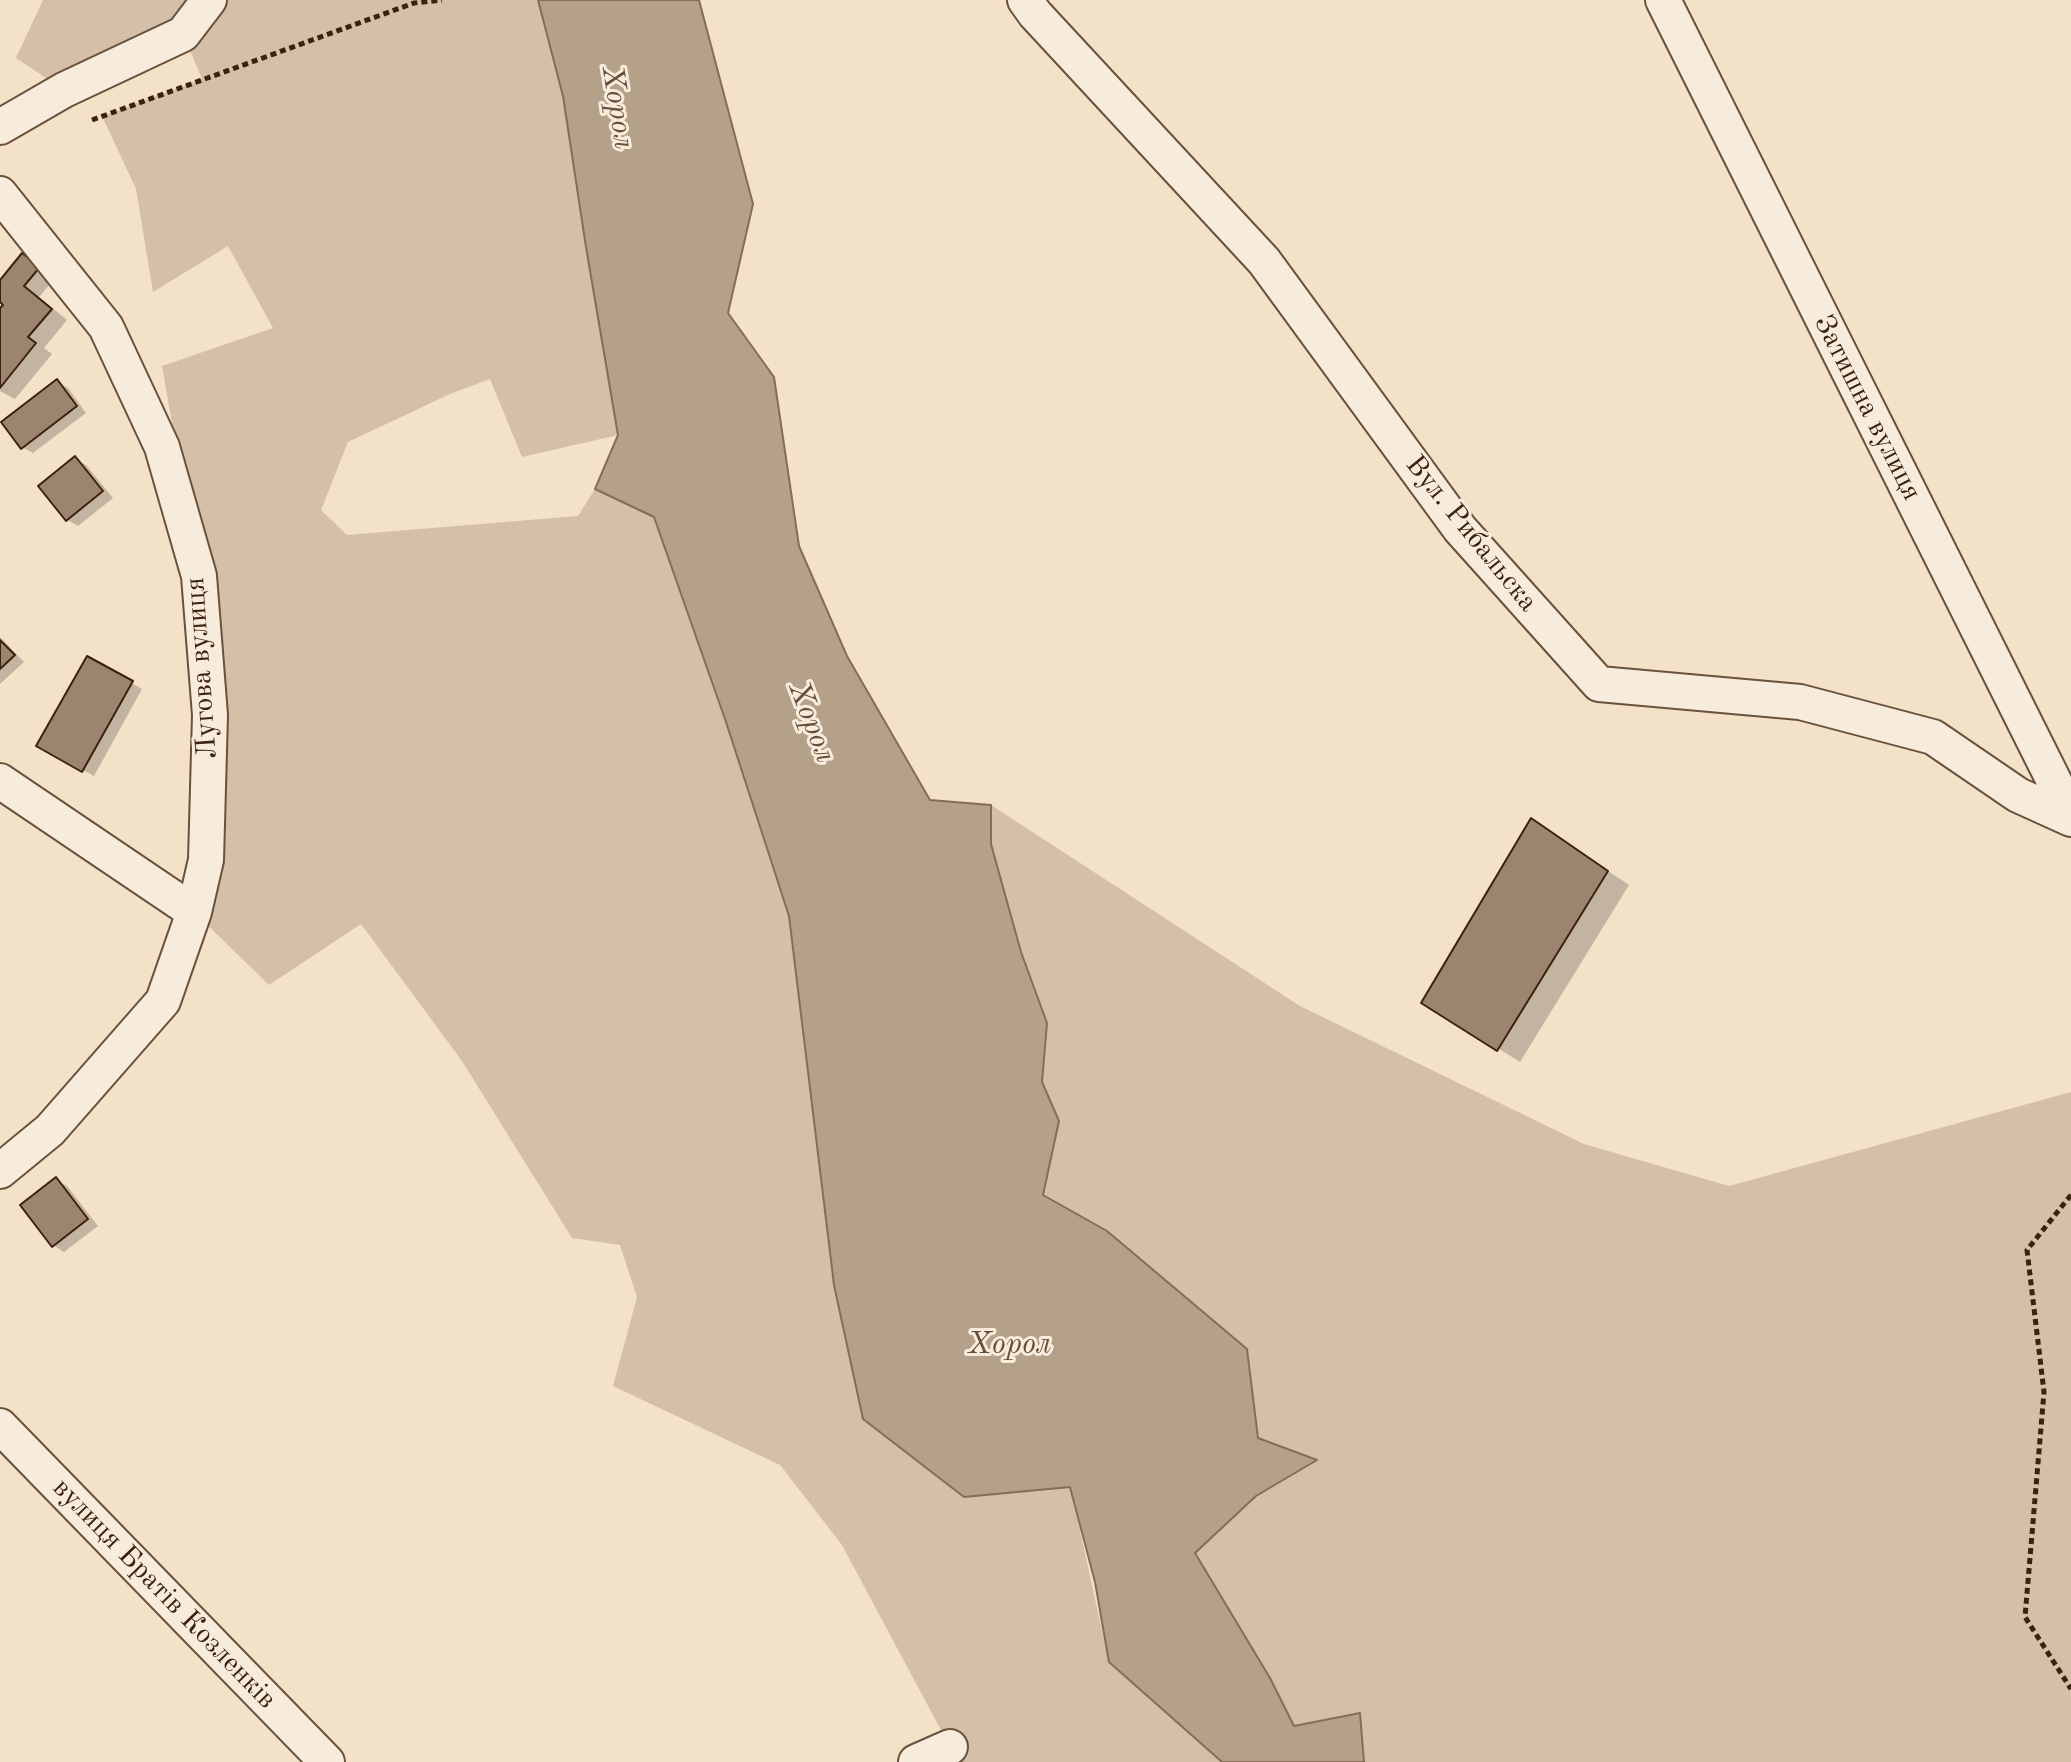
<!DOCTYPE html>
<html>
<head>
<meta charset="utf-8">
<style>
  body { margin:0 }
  canvas { display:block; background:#f3e1c8 }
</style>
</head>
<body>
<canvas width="2071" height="1762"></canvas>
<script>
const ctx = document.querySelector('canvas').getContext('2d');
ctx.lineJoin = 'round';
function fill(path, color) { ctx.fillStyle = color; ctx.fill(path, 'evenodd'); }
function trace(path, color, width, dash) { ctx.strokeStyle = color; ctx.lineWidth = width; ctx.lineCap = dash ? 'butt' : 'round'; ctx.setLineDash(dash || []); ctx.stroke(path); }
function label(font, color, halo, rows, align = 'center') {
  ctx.font = font + ' "Old Standard TT",serif'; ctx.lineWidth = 6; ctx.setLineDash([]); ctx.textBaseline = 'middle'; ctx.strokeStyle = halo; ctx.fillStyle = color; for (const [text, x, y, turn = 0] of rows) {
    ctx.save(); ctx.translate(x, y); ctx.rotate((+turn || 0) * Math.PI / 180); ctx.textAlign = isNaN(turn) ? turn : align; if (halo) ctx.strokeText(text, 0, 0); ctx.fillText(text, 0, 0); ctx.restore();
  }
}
const green = new Path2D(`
  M43,0H538L563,96L586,247L618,435L522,457L490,379L450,394L348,442L321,510L347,535L578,516L595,489L654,516L726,722L789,916L834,1285L964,1497L1070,1486L1109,1662L1222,1762H954L950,1747L842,1545L780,1465L613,1386L637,1297L620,1245L572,1238L462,1061L361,924L269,985L194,912L199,576L162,366L273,328L228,246L153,292L136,189L102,116L202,79L183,34L64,90L16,58Z
  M991,805L1300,1006L1584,1144L1729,1186L2071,1092V1762H1364L1360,1713L1295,1726L1270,1678L1194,1553L1256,1496L1316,1460L1258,1438L1247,1349L1107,1231L1043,1196L1059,1121L1042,1082L1047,1023L1021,952L991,844Z`);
const water = new Path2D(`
  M538,0H699L753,204L728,313L774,377L799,546L847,656L930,800L991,805V844L1021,952L1047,1023L1042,1082L1059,1121L1043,1195L1107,1231L1247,1349L1258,1438L1317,1460L1256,1496L1195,1553L1270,1678L1294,1726L1360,1713L1364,1762H1222L1109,1662L1095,1582L1070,1487L964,1497L863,1419L834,1285L789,916L726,722L654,517L595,489L618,435L586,247L563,96Z`);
const shadow = new Path2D(`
  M23,256L55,278L39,297L67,320L44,348L52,354L15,399L0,391V312L6,304L0,299V283Z
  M58,382L68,388L86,413L33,453L22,447Z
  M75,459L86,465L113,498L78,526L68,520L41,487Z
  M0,637L24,662L0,684Z
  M88,658L142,689L94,776L39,746Z
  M1553,834L1629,885L1520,1062L1424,1002Z
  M56,1180L67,1186L98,1226L64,1252L53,1245Z`);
const building = new Path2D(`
  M22,253L40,267L24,286L52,309L28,337L36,343L0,388V308L3,305L0,302V280Z
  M57,379L77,406L21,449L1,422Z
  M75,456L103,491L66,521L38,486Z
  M0,640L15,655L0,669Z
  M87,656L133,681L82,772L36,746Z
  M1531,818L1608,871L1497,1051L1421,1003Z
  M56,1177L88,1219L52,1247L20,1205Z`);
const path = new Path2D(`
  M92,120L414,3L442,0
  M2071,1195L2027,1250L2044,1392L2025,1617L2071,1689`);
const street = new Path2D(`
  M1025,0L1035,14L1264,261L1460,529L1599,684L1800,702L1933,737L2018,795L2071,819
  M1663,0L2071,815
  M0,127L64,90L183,34L209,0
  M0,194L106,327L162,447L199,576L210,715L206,860L194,912L163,1001L50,1130L0,1171
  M0,781L194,912
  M0,1426L327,1762
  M916,1762L950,1747`);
const streetNames = [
  ["Затишна вулиця",1867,408,63],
  ["Вул. Рибальска",1471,534,51],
  ["Лугова вулиця",202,668,-94],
  ["вулиця Братів Козленків",164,1594,46]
];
const waterNames = [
  ["Хорол",617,107,81],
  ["Хорол",811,722,69],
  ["Хорол",1009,1345]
];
fill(green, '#d4c0a9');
fill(water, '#b5a089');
trace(water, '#856d58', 2);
fill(shadow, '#0003');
fill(building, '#9c856f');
trace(building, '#3d210f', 2);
trace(street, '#6a513d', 38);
trace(path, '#3d210f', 5, [6, 4]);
trace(street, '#f7ecdb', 34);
label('28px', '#3d210f', '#f7ecdb', streetNames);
label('italic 30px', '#674d3a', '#f7ecdb', waterNames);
</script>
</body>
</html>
